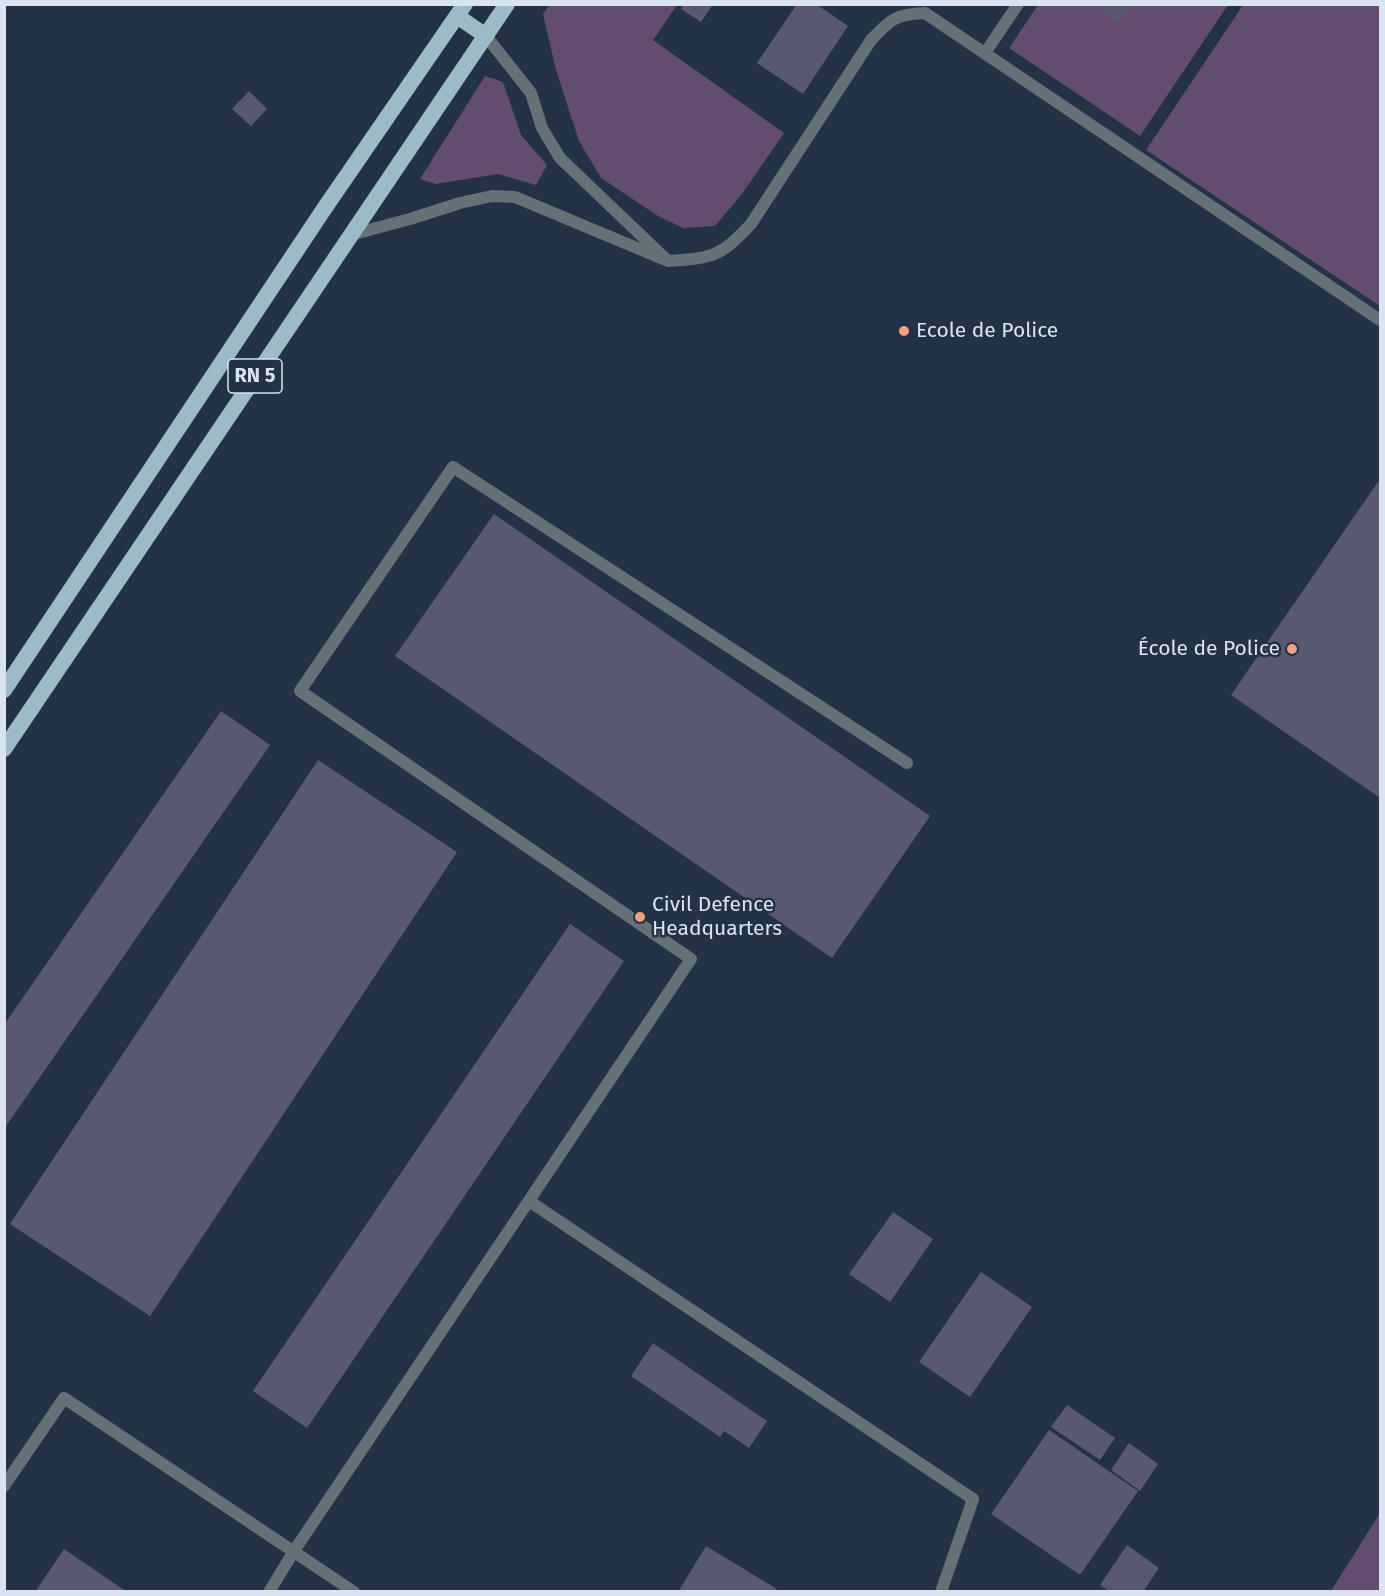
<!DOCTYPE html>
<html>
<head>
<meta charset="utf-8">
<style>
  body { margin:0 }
  #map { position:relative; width:1385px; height:1596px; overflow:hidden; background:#233345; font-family:"Fira Sans",sans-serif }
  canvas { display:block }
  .frame { position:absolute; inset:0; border:6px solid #dae4f0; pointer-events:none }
</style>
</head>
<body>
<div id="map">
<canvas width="1385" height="1596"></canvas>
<div class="frame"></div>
</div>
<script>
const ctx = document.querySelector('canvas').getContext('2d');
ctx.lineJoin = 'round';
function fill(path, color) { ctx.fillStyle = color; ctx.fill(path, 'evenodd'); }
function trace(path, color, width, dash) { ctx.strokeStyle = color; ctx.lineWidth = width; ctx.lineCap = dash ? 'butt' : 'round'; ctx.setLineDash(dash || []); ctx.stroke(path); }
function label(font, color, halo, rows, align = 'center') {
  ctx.font = font + ' "Fira Sans",sans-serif'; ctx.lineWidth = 5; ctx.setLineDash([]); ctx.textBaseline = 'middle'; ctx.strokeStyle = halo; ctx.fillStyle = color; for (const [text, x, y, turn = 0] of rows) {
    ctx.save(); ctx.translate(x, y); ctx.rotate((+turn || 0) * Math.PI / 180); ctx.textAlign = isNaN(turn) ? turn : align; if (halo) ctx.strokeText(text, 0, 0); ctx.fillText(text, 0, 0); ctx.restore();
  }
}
const green = new Path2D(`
  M550,4L677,5L653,40L784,133L742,194L715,226L683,228L658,216L601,178L579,141L556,70L543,14Z
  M1038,5H1228L1140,136L1009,48Z
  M1243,5H1380V306L1146,150Z
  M485,76L503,82L521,135L547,165L536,185L498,174L436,184L420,179Z
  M1380,1513V1591H1331Z`);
const building = new Path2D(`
  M684,4H713L701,22L681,9Z
  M797,4H816L848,26L803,94L757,63Z
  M1096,4H1133L1118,23Z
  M249,91L267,109L251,126L232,109Z
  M1380,479V798L1231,695Z
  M494,514L930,816L832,958L395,656Z
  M221,711L270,745L4,1129V1025Z
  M318,760L457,852L150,1316L10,1224Z
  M570,924L624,961L307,1428L253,1391Z
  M893,1212L933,1239L890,1302L849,1274Z
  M981,1272L1032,1307L970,1397L919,1362Z
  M653,1343L767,1421L749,1448L724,1431L720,1437L631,1376Z
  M1067,1405L1115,1438L1100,1460L1051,1427Z
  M1049,1430L1138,1491L1080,1575L991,1514Z
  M1129,1443L1158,1464L1140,1491L1111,1470Z
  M1127,1545L1159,1568L1143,1592H1110L1100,1585Z
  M706,1546L777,1589L775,1592H678Z
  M64,1549L127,1592H35Z`);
const service = new Path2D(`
  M985,53L1018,4
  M350,235L410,219L460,203L492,196L515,197L668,261L560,158L542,128L531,93L486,36
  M668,261C713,258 720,257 751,224L871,40C891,19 896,14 925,13L1380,320
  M529,1201L973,1499L941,1592
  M4,1486L64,1398L354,1592
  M269,1592L294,1551L691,959L300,691L453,467L907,763`);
const trunk = new Path2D(`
  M457,16L486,36
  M4,690L324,209L465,4
  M4,749L507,4`);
const markers = [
  [904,331,6,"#f1a17d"],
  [1292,649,6,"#f1a17d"],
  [640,917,6,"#f1a17d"]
];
const shields = [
  [255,376,54]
];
const shieldNames = [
  ["RN 5",255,376]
];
const poiNames = [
  ["Ecole de Police",916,331],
  ["École de Police",1280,649,"right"],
  ["Civil Defence",652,905],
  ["Headquarters",652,929]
];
fill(green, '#624d6f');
fill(building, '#585971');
trace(service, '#647175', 12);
trace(trunk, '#9cbbc6', 16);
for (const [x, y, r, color] of markers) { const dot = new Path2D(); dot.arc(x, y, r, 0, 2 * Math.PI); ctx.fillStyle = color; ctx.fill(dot); trace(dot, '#233345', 2); }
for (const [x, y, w] of shields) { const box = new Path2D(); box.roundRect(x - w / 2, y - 17, w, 34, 4.5); ctx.fillStyle = '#233345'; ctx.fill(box); trace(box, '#dae4f0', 1.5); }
label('bold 20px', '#dae4f0', null, shieldNames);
label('21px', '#dae4f0', '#233345', poiNames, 'left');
</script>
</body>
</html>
